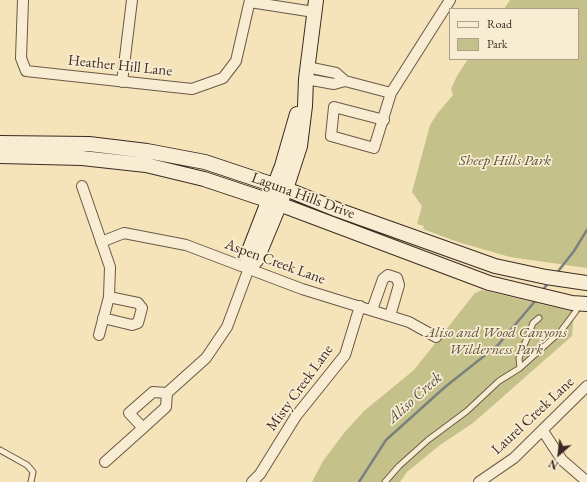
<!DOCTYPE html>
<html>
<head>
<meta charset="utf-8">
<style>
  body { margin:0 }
  #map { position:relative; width:587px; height:482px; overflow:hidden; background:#f5e3b9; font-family:"EB Garamond",serif }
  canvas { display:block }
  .legend { position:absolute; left:449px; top:8px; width:130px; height:52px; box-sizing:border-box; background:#f8edd2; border:1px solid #ad9f8c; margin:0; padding:5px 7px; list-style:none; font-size:12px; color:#3c2a22 }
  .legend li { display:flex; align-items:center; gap:8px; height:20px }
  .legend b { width:20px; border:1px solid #ad9f8c }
  .north { position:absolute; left:539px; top:434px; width:40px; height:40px; -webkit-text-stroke:3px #f8edd2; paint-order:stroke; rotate:208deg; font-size:11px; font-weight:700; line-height:16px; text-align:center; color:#3c2a22 }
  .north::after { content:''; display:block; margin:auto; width:14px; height:18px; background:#3c2a22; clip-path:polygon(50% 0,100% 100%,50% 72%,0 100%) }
</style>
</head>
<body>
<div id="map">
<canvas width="587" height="482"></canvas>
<ul class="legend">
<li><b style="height:5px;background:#f8edd2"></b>Road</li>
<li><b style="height:11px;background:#c4c18a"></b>Park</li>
</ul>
<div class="north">N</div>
</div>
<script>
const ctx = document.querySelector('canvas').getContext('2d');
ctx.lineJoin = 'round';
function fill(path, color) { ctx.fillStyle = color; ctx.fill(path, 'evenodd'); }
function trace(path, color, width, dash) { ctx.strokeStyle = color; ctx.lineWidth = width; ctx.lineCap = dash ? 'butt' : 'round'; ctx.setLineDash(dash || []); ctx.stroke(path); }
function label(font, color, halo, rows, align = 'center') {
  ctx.font = font + ' "EB Garamond",serif'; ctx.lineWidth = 3.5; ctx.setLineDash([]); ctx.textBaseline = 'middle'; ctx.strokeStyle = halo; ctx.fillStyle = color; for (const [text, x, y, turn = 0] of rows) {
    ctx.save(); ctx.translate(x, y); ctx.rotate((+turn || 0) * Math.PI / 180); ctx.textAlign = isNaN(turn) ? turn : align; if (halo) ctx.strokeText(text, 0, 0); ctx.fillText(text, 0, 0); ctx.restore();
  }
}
const green = new Path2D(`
  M510,0H587V268L510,257L458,242L423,229L424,226L417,224L422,206L412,192L430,125L437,114L453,95L451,89L457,76L468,59H578V9H504Z
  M482,290L574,312L572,336L473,423L440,445L407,472L400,482H312L323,461L344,433L364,411L414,370L475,293Z`);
const stream = new Path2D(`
  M556,274L574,251L587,230
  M542,291L549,282
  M359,482L386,440L445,387L498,345L536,300`);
const lane = new Path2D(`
  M520,368L519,358L533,323L539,318
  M0,450L27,465L33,472L31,482
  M385,482L399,466L428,440L467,411L499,381L520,368L561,331L576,311L577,305`);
const street = new Path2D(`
  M23,0L21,58L26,71L192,89L223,78L236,61L250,0
  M250,2L314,12
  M307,67L336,73L345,81L391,93
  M306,79L334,84L345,81
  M122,82L132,0
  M384,120L334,107L331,136L374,148L391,93L450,0
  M82,186L110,267L109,297L99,335
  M101,242L124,233L186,245L302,289L409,322L436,337
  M372,310L383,279L388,275L397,278L399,285L390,316
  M103,318L132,325L138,323L142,308L138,303L109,297
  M143,428L129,413L153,392L167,393
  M543,431L562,460L584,479L587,480
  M105,462L143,428L166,407L167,393L206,358L227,327L249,268
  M252,482L260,474L296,416L345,355L360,306
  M479,482L514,458L587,386`);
const secondary = new Path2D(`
  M0,143L89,144L147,151L205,162L286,189L338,210L495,266L546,277L587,283
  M0,156L82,158L146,165L204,179L279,204L489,283L572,303L587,304
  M249,268L257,259L286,189L300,146L305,106L306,79L316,0
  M249,268L247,256L282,166L297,114`);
const streetNames = [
  ["Heather Hill Lane",120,66,6],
  ["Laguna Hills Drive",303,196,20],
  ["Aspen Creek Lane",275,262,20],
  ["Misty Creek Lane",300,388,-54],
  ["Laurel Creek Lane",533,416,-43]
];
const parkNames = [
  ["Sheep Hills Park",505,161],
  ["Aliso and Wood Canyons",496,333],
  ["Wilderness Park",496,350]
];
const waterNames = [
  ["Aliso Creek",415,398,-42]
];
fill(green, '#c4c18a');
trace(stream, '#7a817e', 2.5);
trace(lane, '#6a5848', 7);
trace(street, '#6a5848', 12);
trace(secondary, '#3c2a22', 16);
trace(lane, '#f8edd2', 5);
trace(street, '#f8edd2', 10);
trace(secondary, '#f8edd2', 14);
label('15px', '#3c2a22', '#f8edd2', streetNames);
label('italic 15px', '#5e503c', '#f8edd2', parkNames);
label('italic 16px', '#564e48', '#f8edd2', waterNames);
</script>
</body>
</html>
